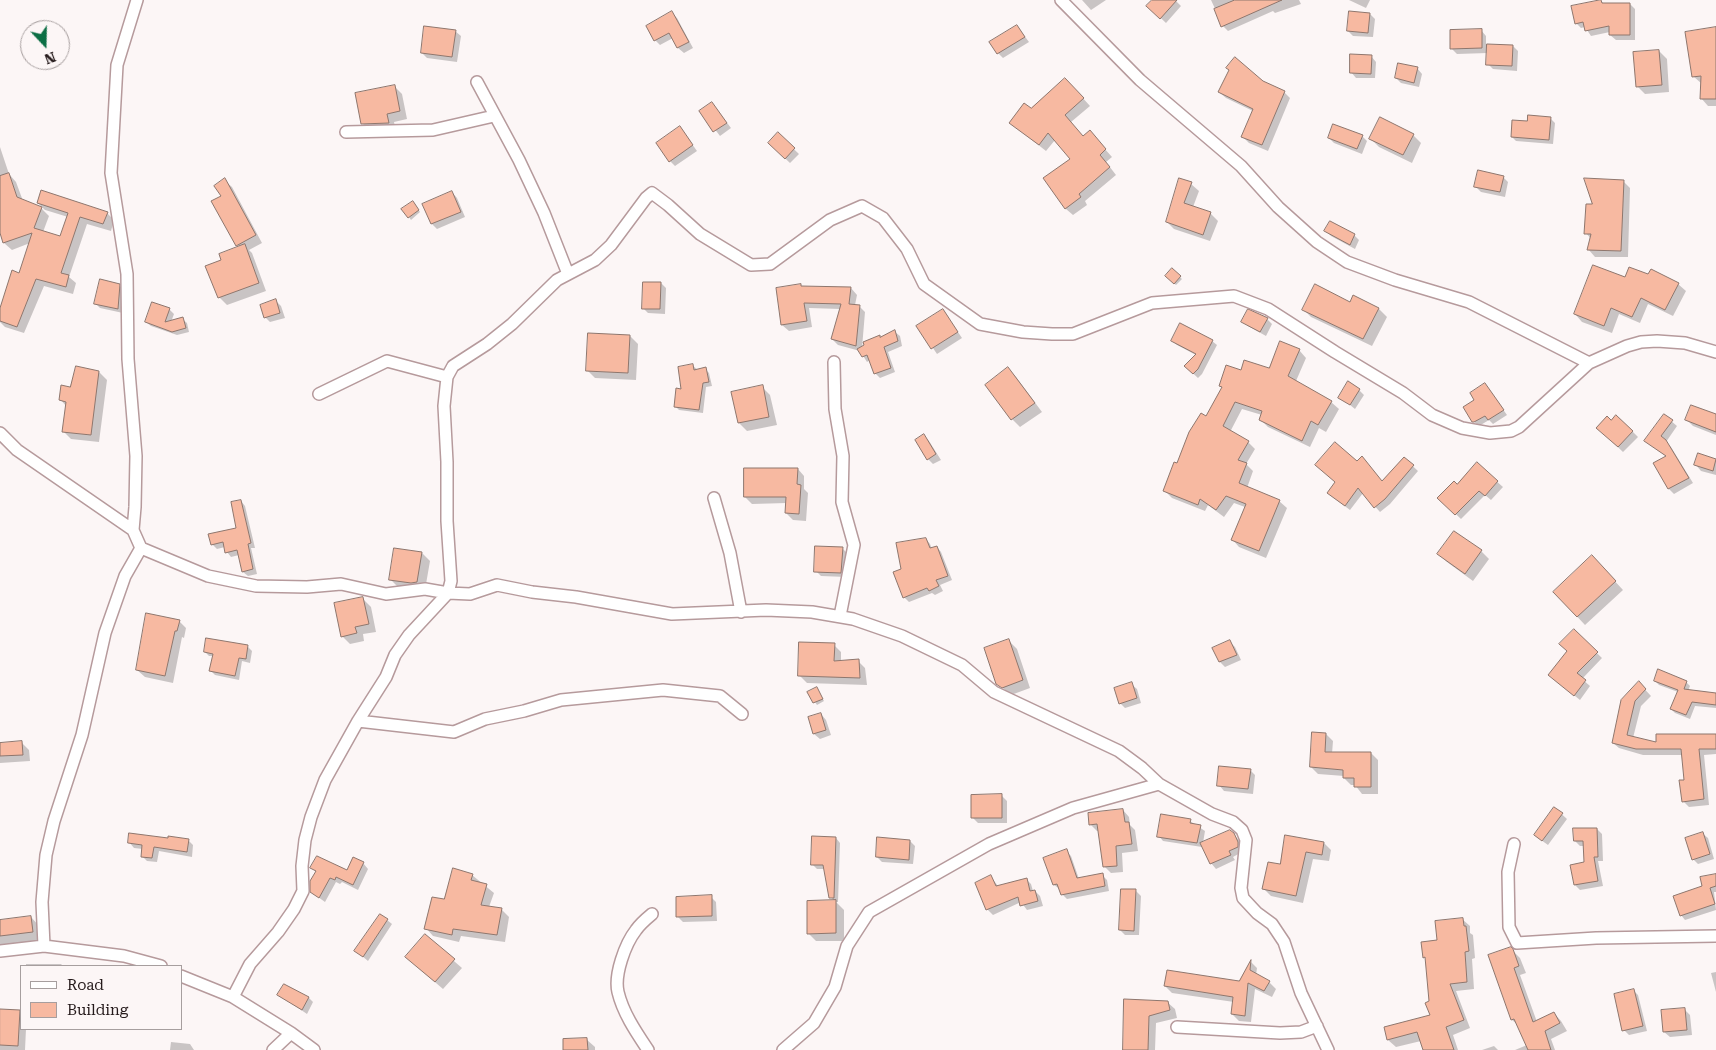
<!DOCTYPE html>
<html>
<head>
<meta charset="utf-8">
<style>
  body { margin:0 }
  #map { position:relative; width:1716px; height:1050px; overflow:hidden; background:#fcf6f6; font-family:"Roboto Serif",serif }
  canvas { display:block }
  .legend { position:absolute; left:20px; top:965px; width:162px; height:65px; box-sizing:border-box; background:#fcf6f6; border:1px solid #a69e9e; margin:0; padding:6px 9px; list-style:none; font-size:15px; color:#251a1b }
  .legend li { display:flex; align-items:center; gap:10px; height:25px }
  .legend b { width:25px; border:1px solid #a69e9e }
  .north { position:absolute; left:20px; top:20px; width:50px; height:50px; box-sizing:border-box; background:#fcf6f6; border:1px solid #a69e9e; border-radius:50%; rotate:159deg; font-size:14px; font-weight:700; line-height:20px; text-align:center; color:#251a1b }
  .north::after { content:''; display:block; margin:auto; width:18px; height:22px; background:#0c6f45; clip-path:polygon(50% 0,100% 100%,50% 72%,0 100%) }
</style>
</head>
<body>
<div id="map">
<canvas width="1716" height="1050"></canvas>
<ul class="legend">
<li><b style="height:6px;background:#fff"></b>Road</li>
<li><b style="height:14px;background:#f7b9a1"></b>Building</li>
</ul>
<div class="north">N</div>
</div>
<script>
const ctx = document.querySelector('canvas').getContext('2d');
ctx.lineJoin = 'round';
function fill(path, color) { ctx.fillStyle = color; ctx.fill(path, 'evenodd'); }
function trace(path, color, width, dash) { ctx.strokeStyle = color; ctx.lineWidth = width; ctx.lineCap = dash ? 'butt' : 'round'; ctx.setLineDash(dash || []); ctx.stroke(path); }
const shadow = new Path2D(`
  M1082,0H1106L1091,10Z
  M1153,0H1175L1181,6L1166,23L1148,6Z
  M1211,0H1299L1301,4L1275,13L1273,11L1228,31L1223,26Z
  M1349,0H1370L1366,8Z
  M1601,1L1604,4H1630L1635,9V40H1616L1610,35V32L1591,36L1585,27L1581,28L1576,23Z
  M672,13L677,18L693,48L684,53L678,48L673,38L660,45L655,40Z
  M1370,14L1375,19L1373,37L1353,36L1348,31Z
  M1017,26L1029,42L1003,58L998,53Z
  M1716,28V106H1708L1701,98L1702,84L1693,76Z
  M1481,30L1486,36V45L1513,46L1518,51L1517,71L1493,69L1488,64V53L1457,54L1452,49Z
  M455,31L461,36L457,62L427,58L422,53Z
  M1659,51L1667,59L1669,92L1645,94L1637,86Z
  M1371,56L1376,62L1375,78H1356L1351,72Z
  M1417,68L1422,74L1419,87L1401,83L1396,78Z
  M1262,82L1284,92L1290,98L1268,151L1249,143L1243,137L1253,111L1226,98L1219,92Z
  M394,86L402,94L407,119L394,122L396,131L371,132L363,124Z
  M1072,86L1090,106L1071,122L1083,137L1096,139L1112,157L1106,162L1116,175L1085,201L1087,205L1073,215L1066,209L1044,178L1072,159L1055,140L1046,151L1018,129L1031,110Z
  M712,103L731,128L720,136L701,111Z
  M1550,118L1555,123L1553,144L1516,141L1512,137Z
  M684,133L697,151L675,166L670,161Z
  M778,134L799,154L790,163L769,143Z
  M1413,135L1421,143L1412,163L1379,147L1371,139Z
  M1362,136L1367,141L1362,154L1334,143L1329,138Z
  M0,147L9,174L16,182L23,201L45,210L38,203L107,213L114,220L111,231L87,224L69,277L76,283L73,294L44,286L24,333L5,327L0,322V311L20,274L30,243L12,250L4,243L0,229ZM42,209L68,217L61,238L43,232L49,216Z
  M1503,177L1508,182L1505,197L1481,192L1476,187Z
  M224,180L232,187L262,243L249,250L252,253L266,291L227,305L219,297L223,261L240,247L237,245L223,196Z
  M1623,181L1630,188L1628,257H1595L1588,249L1591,239L1586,233L1594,206Z
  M1191,184L1199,191L1193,207L1210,213L1218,221L1210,241L1174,229L1167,222Z
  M452,192L457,198L465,217L437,229L432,224Z
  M415,205L420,212L411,220L409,217Z
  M1326,231L1354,235L1359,240L1355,249L1331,236Z
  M1172,270L1182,279L1176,285L1166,276Z
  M1626,279L1678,284L1686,291L1673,316L1648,304L1640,323L1619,314L1612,333L1582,322L1575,314Z
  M661,283L666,288L665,314L648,313L643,308Z
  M119,285L124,290L123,313L100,308L95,303Z
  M802,287L851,288L857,295L855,305L859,306L865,312L862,348L895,332L900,336L902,346L888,352L895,372L880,378L875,373L870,360L867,362L860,351L838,345L832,339L840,309L809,308L812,327L789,331L782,325Z
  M1354,296L1379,309L1387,317L1372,346L1311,317L1303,309L1350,304Z
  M276,301L281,306L285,318L270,322L265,317Z
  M169,309L174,314L171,322L182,319L187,323L189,332L177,335L151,326L146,322Z
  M943,310L962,338L937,354L918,326Z
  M1267,319L1272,324L1266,336L1248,326L1243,321Z
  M630,336L638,344L636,380L595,378L587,370Z
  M1172,341H1212L1217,345L1202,374L1198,378L1185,366L1196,355L1177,345Z
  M1299,350L1306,358L1296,381L1331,402L1339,409L1326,432L1319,428L1310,447L1268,427L1261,420L1262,415L1242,409L1230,432L1248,442L1255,449L1246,464L1253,471L1247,488L1279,501L1287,508L1266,558L1239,547L1232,539L1245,507L1234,503L1224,517L1208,505L1205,511L1172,498L1164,490L1178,464L1207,418L1223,388L1220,386L1241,372L1269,370Z
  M693,366L698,370L705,369L709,373L712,386L706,387L703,413L679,410L675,406Z
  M1008,369L1016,377L1042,412L1020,427L1012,419L986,385Z
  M99,372L107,380L99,442L71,439L63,431L66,406L60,399L71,388Z
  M1485,384L1507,415L1493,424L1489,420L1479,426L1473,421L1476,401Z
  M762,387L770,395L777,425L747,431L739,423L733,393Z
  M1359,390L1364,395L1355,409L1340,397Z
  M1664,415L1677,426L1666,442L1671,447L1693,483L1674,494L1669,489L1655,464L1667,457L1646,441Z
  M1716,415V435L1693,426L1687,420Z
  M1617,416L1638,437L1623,452L1598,428L1611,422Z
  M924,436L929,441L941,460L933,464L928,459Z
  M1698,454L1716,460V475L1701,471L1695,464Z
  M1404,458L1418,471L1390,504L1380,512L1363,493L1350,510L1334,498L1337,482L1383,483Z
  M1477,464L1503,487L1491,500L1485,495L1461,519L1439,498L1457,486Z
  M798,469L804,476V489L808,493L806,521L793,520L786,513L787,503L752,504L745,497Z
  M241,501L245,506L255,548H251L257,574L248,576L243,572L239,555L231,557L227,552L225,547L217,549L212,544L238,528Z
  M926,539L930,544L932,549L937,547L941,552L952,580L940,585L943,591L935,595L932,593L909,602L904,597L902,570Z
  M842,548L847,553L846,577L821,576L816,571Z
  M1481,551L1489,559L1473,581L1447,562L1439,554Z
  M422,553L430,561L425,590L398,587L390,579Z
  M1600,565L1623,590L1585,625L1554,592Z
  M363,599L371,607L376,632L363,634L364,641L350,644L342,636Z
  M179,621L186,628L184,638L182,637L173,683L145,677L137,670Z
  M1574,631L1602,658L1582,679L1590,686L1580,700L1555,680L1568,651Z
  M207,639L248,647L252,651L250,663L242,661L239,680L215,675L211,671L213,656H209L205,652Z
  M1009,641L1017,649L1030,688L1011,695L997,683Z
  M1230,642L1235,647L1241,660L1225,667L1220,662L1214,649Z
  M834,645L841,652V662L858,661L865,668L867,685L807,683L799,675Z
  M1655,681L1686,682L1690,686L1688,691L1716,694V708L1695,706L1690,719L1675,713L1671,709L1678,692L1659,685Z
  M1639,683L1651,696L1641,706L1633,738L1657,744L1716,736V754L1704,755L1709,805L1689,807L1683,801L1685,781L1683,755H1643L1619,748L1613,743Z
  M1131,684L1137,689L1141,703L1125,708L1120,703Z
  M817,689L824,701L817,705L809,693Z
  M821,714L826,720L831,735L820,739L814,734Z
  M1326,734L1333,741L1332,754L1371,753L1378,760V794H1362L1355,785H1351L1344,778V776L1318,774L1311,767Z
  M22,743L29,750L30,761L0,763V744Z
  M1250,770L1255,775L1253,794L1224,791L1219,785Z
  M1002,796L1007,801V823H978L973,818Z
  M1555,808L1567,819L1548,845L1541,840Z
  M1123,810L1129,817L1130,825L1135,830L1138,851L1122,853L1123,872L1111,873L1104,866L1099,831H1097L1090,824Z
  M1190,821L1205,831L1203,843L1230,831L1239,840L1243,848L1242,852L1233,857L1235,860L1216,869L1211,863L1202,844V847L1163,841L1159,836Z
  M1597,829L1602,834L1603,861H1598L1603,886L1580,890L1575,885L1585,864V846H1580L1575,841Z
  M1702,833L1708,838L1714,859L1698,864L1693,859Z
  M1286,836L1324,843L1331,850L1329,861L1313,859L1303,903L1271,896L1264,889L1281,866Z
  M836,838L840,843L838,902H836L844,910V941H816L808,933L835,902L831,897L825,869H817L812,864Z
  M188,840L193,845L192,857L159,851L157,862L147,861L142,856L143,849L134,848L129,842Z
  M910,841L915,846L913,864L882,862L877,857Z
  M1066,851L1071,856L1079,879L1102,875L1107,880L1109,891L1067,899L1062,894L1060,889L1054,885Z
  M363,863L368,869L358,890L342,882L340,884L336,882L325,902L311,892L316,872L312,868L347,872Z
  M472,875L494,893L489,907L501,909L509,917L505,942L461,936L459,942L433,936L426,928L445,901Z
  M1716,875V892H1714L1716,910L1685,920L1681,915L1703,887Z
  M991,877L998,886L1026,879L1031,884L1033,891H1035L1040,896L1043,906L1027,910L1021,902L993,915L987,909Z
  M1136,891L1141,896L1139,935H1125L1120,930Z
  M711,897L716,902L717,921L683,922L678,917Z
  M31,917L40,927L42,941L0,946V921Z
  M1462,919L1470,926V933L1473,935L1475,958L1472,959L1474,989L1456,991L1470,1028L1453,1035L1458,1050H1425L1421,1041L1396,1047L1388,1040L1431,1016L1427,960L1424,957Z
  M387,920L392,924L368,961L356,951Z
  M425,936L462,968L443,989L415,965Z
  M1510,948L1520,958L1526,973L1520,975L1537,1022L1554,1013L1561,1021L1567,1031L1551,1039L1555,1050H1515L1527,1045L1518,1025L1512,1020L1489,956Z
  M1251,962L1257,968L1256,975L1269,982L1276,989L1272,997L1255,989L1251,1022L1239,1021L1232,1014L1234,1002L1172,993L1165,986L1240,983Z
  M26,964H61L63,966H26Z
  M1716,972V992L1711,973Z
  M284,985L309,998L313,1002L307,1014L279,995Z
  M1633,990L1638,995L1647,1031L1629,1035L1624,1030Z
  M1125,1001L1167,1002L1175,1009L1177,1018L1156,1023L1155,1050H1124Z
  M0,1010L19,1011L21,1013V1029H26L25,1050H0Z
  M1685,1010L1690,1015L1692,1035L1670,1037L1664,1032Z
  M586,1039L595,1047V1050H565Z
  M171,1042L190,1044L194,1050H170Z
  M1494,1046L1498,1050H1482Z`);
const building = new Path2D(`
  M1152,0H1177L1160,19L1146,6Z
  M1235,0H1282L1221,27L1214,9Z
  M1601,0L1602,3H1630V35H1609V26L1585,31L1583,22L1575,24L1571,6Z
  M672,11L689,42L677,48L669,33L654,41L646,26Z
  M1349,11L1370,13L1368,33L1347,31Z
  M1017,25L1025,37L997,54L989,42Z
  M424,26L456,30L452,57L421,53Z
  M1716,27V99H1700L1701,76L1692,77L1685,32Z
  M1482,29V48L1450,49V30Z
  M1487,44L1513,45L1512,66L1486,65Z
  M1659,50L1662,85L1636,87L1633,52Z
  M1350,54L1372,55L1371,74L1350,73Z
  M1235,57L1263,81L1285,91L1262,145L1241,137L1253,109L1218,92L1229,70L1226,68Z
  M1398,63L1418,67L1414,83L1395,78Z
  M1065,78L1084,98L1065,115L1083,136L1090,130L1106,149L1100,155L1110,167L1079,194L1081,197L1065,209L1043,178L1070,159L1048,133L1039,145L1009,123L1024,103L1031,108Z
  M395,85L400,111L387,114L389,123L361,124L355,93Z
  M712,102L727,123L713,132L699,111Z
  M1528,115L1551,117L1549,140L1511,137L1512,120L1527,121Z
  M1380,117L1414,134L1403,155L1369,139Z
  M1333,124L1363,135L1357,149L1328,138Z
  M680,126L693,145L669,162L656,143Z
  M778,132L795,148L785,159L768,143Z
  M1478,170L1504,176L1500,192L1474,187Z
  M9,173L17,197L42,207L34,228L60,236L68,213L37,203L41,190L108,212L103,224L80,217L61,273L69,275L66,287L36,279L17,327L0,321V308L12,270L19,273L32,233L3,243L0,233V176Z
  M225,178L256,235L236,246L211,201L221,196L214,186Z
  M1179,178L1192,182L1184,203L1211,212L1203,235L1166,222Z
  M1584,178L1624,180L1621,251L1587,250L1591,234H1584L1586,204H1592Z
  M452,191L461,212L431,224L422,204Z
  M413,201L419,210L408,218L401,209Z
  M1330,221L1355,234L1350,245L1324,231Z
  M245,244L259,283L218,298L205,266L221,260L219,254Z
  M1593,265L1625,277L1629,267L1648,274L1651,269L1679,283L1665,310L1641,298L1632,317L1611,308L1604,326L1574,314Z
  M1172,268L1181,276L1174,284L1165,276Z
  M100,279L120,284L118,309L94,304Z
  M643,282H661L660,309H642Z
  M801,284V286L851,287L849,304L860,305L856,346L831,339L841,304L804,303L807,321L781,325L776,288Z
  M1315,284L1350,302L1353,295L1379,308L1363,339L1302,310Z
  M276,299L280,313L264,318L260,305Z
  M152,302L170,308L165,322L183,317L186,328L172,332L145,322Z
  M943,309L958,332L931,349L916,326Z
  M1248,309L1268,318L1260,332L1241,322Z
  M1180,323L1213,340L1198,369L1193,374L1184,366L1196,354L1171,341Z
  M895,330L898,341L884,347L891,368L874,374L867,355L862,357L857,349L864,345L863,342L880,335V337Z
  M588,333L630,335L628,373L586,371Z
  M1280,341L1300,349L1288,376L1332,401L1318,425L1311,421L1302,441L1259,420L1262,411L1235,402L1223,426L1249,441L1238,460L1247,463L1239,483L1280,500L1259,551L1231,540L1246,504L1226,496L1216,510L1200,499L1198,505L1163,491L1174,462L1177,463L1189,432L1201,413L1206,416L1222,387L1219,386L1226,365L1241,370L1244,360L1269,368Z
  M693,364L694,370L706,367L709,382L703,383L699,410L674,407L676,388L681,389L678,367Z
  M76,366L99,371L91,435L62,432L66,402L59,400L61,385L70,387Z
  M1008,367L1035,403L1011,420L985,385Z
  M1348,381L1360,389L1350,405L1338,398Z
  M1485,383L1504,410L1488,420L1485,416L1474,422H1472L1463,407L1474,400L1470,393Z
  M763,385L769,417L738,423L731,392Z
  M1691,405L1716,414V432L1685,420Z
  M1664,414L1673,420L1661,436L1666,440L1689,478L1668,489L1653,463L1666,456L1644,441Z
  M1616,415L1633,431L1618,447L1596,428L1607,416L1611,420Z
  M924,434L936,454L927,460L915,440Z
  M1335,442L1357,461L1362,456L1382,481L1404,457L1414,465L1385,499L1374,508L1358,488L1345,506L1327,493L1335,482L1315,465Z
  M1698,453L1716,459L1713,471L1694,465Z
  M1477,462L1498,481L1485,496L1479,491L1455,515L1437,498L1454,481L1457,484Z
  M744,468H798L797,484L801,485L799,514L785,513L786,497H744Z
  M241,500L251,543L248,544L253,569L242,572L237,550L225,553L223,542L211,545L208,534L236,528L231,502Z
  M1454,531L1482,550L1465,574L1437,554Z
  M926,538L930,548L937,546L948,576L936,580L939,586L929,591L927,588L903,598L893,572L901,569L896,543Z
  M815,546L843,547L841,573L814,572Z
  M394,548L422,552L417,582L411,583L389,580Z
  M1592,555L1616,581L1577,617L1553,592Z
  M363,597L369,624L355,627L357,633L341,637L334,603Z
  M146,613L180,620L177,631H175L165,676L136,670Z
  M1574,629L1598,652L1577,673L1586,680L1574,696L1548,675L1567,651L1559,644Z
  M206,638L248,645L246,659L239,658L235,676L209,671L213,654L204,652Z
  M1009,639L1023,680L1002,688L996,684L984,648Z
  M1230,640L1237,655L1219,662L1212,648Z
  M799,642L835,643L834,661L859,659L860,678L798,676Z
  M1658,669L1687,681L1684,689L1716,693V705L1692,702L1686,715L1670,709L1678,690L1654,681Z
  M1639,681L1646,689L1635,701L1627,735L1656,742V734H1716V749H1699L1704,799L1682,802L1679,780H1684L1681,749H1636L1612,743L1621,700Z
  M1132,682L1137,698L1119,704L1114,688Z
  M817,687L823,699L813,703L807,692Z
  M821,713L826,730L813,734L808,717Z
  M1312,732L1326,733L1325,752H1371V787H1354V778H1343V770L1310,767Z
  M22,741L23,755L0,756V743Z
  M1219,766L1251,769L1248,789L1217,786Z
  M1002,794V818H971V795Z
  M1554,807L1563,813L1542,841L1534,835Z
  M1123,809L1125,822H1129L1132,844L1116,846L1117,866L1103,867L1097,824L1089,825L1088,813Z
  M1161,814L1191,819L1190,823L1201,825L1197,843L1157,837Z
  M1573,828H1597L1598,857H1594L1598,881L1574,885L1570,865L1584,862L1583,841H1574Z
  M1230,830L1234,833L1238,842V847L1229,851L1231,855L1210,864L1200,843Z
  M1703,832L1710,854L1692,860L1685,838Z
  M129,833L168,838V836L189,839L187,852L154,847L152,858L141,857L142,845L128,843Z
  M1285,835L1324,842L1322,855L1306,852L1296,896L1262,889L1268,862L1280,864Z
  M812,836L836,837L834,898H829L823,865H811Z
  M877,837L910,840L909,860L876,857Z
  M1067,849L1077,878L1103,873L1105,886L1061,895L1057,884L1053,885L1043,858Z
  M317,856L347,870L353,857L364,862L353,885L336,877L335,880L330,878L319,898L310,892V881L316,871L310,868Z
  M453,868L473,874L471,880L487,884L481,905L502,908L497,935L453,929L452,935L424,929L432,897L444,899Z
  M1716,874V886L1710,888L1715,904L1680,916L1673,896L1702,886L1700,877Z
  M991,875L996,886L1027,878L1030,891L1035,890L1038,901L1020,906L1018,897L986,910L975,883Z
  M1121,889H1136L1134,931L1119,930Z
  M712,895V916L676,917V897Z
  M836,900V933L807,934V901Z
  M380,914L388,919L363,957L354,951Z
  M31,916L33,932L0,936V920Z
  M1463,918L1464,926H1466L1469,951L1465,952L1467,982L1450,984L1464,1020L1446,1027L1454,1050H1423L1417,1032L1387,1040L1384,1027L1430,1015L1425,1003L1429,1001L1425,957L1423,958L1421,942L1437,940L1435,921Z
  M425,934L455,959L435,982L405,957Z
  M1511,947L1513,949L1519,966L1514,968L1533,1022L1554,1012L1560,1023L1545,1031L1551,1050H1528L1514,1019L1511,1020L1488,955Z
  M1251,960L1250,970L1270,981L1264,991L1248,983L1245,1016L1231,1014L1233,997L1164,986L1167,970L1239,981Z
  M284,984L309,997L302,1010L277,995Z
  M1634,989L1643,1026L1622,1031L1614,994Z
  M1124,999L1168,1001L1170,1010L1149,1016L1148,1050H1123Z
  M1685,1008L1687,1030L1663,1032L1661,1010Z
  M0,1009L20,1010L18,1046L0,1045Z
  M587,1038L588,1050H563V1039Z`);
const minor = new Path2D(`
  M137,0L117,65L111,173L127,274L128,359L136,456L135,507L133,530L141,548L208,576L256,586L307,587L341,584L386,594L425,589L448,593L451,581L447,521V462L444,406L447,377L453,366L487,344L512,324L557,280L595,260L611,245L646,198L652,193L668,205L700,234L751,265L770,264L830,220L862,206L883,218L907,249L924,284L980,324L1023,332L1052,334H1073L1152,303L1234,296L1268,309L1335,352L1403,393L1432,415L1462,428L1490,433L1511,431L1519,427L1589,363L1627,346L1641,342L1657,341L1685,343L1716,352
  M1061,0L1140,80L1241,166L1278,207L1317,242L1347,262L1395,280L1469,302L1589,363
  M477,82L519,160L544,213L568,274
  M346,132L433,130L494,116
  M834,362L835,409L843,456L842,502L854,545L840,616
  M319,394L387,361L447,377
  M0,433L17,450L133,530
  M714,498L730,553L741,612
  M358,721L454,732L485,719L524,711L561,700L663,690L720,696L742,714
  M1514,844L1508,872L1509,927L1517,943L1596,938L1716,936
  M44,946L42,902L46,855L54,821L82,735L105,633L125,576L141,548
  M0,951L44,946L124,956L161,966
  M181,976L233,997L291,1033L314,1050
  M233,997L250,964L278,932L294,909L303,891L302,866L305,840L311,817L325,780L358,721L386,677L395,655L409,635L448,593L470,594L497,585L532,592L576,597L672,614L766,610L812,612L853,619L902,636L962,665L994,692L1119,751L1142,768L1159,784L1212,814L1233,822L1242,830L1246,840L1241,888L1243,898L1257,913L1272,924L1284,942L1301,993L1328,1050
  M1177,1027L1280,1033L1301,1032L1317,1026
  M273,1050L291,1033
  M648,1050C636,1032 623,1013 618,992C614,975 625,944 636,930C640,924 646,919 652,914
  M783,1050L814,1023L835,987L847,946L869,912L989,844L1073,808L1159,784`);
fill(shadow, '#0003');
fill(building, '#f7b9a1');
trace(building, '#8e766d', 1);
trace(minor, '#b69a9c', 14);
trace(minor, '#fff', 11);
</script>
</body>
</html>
